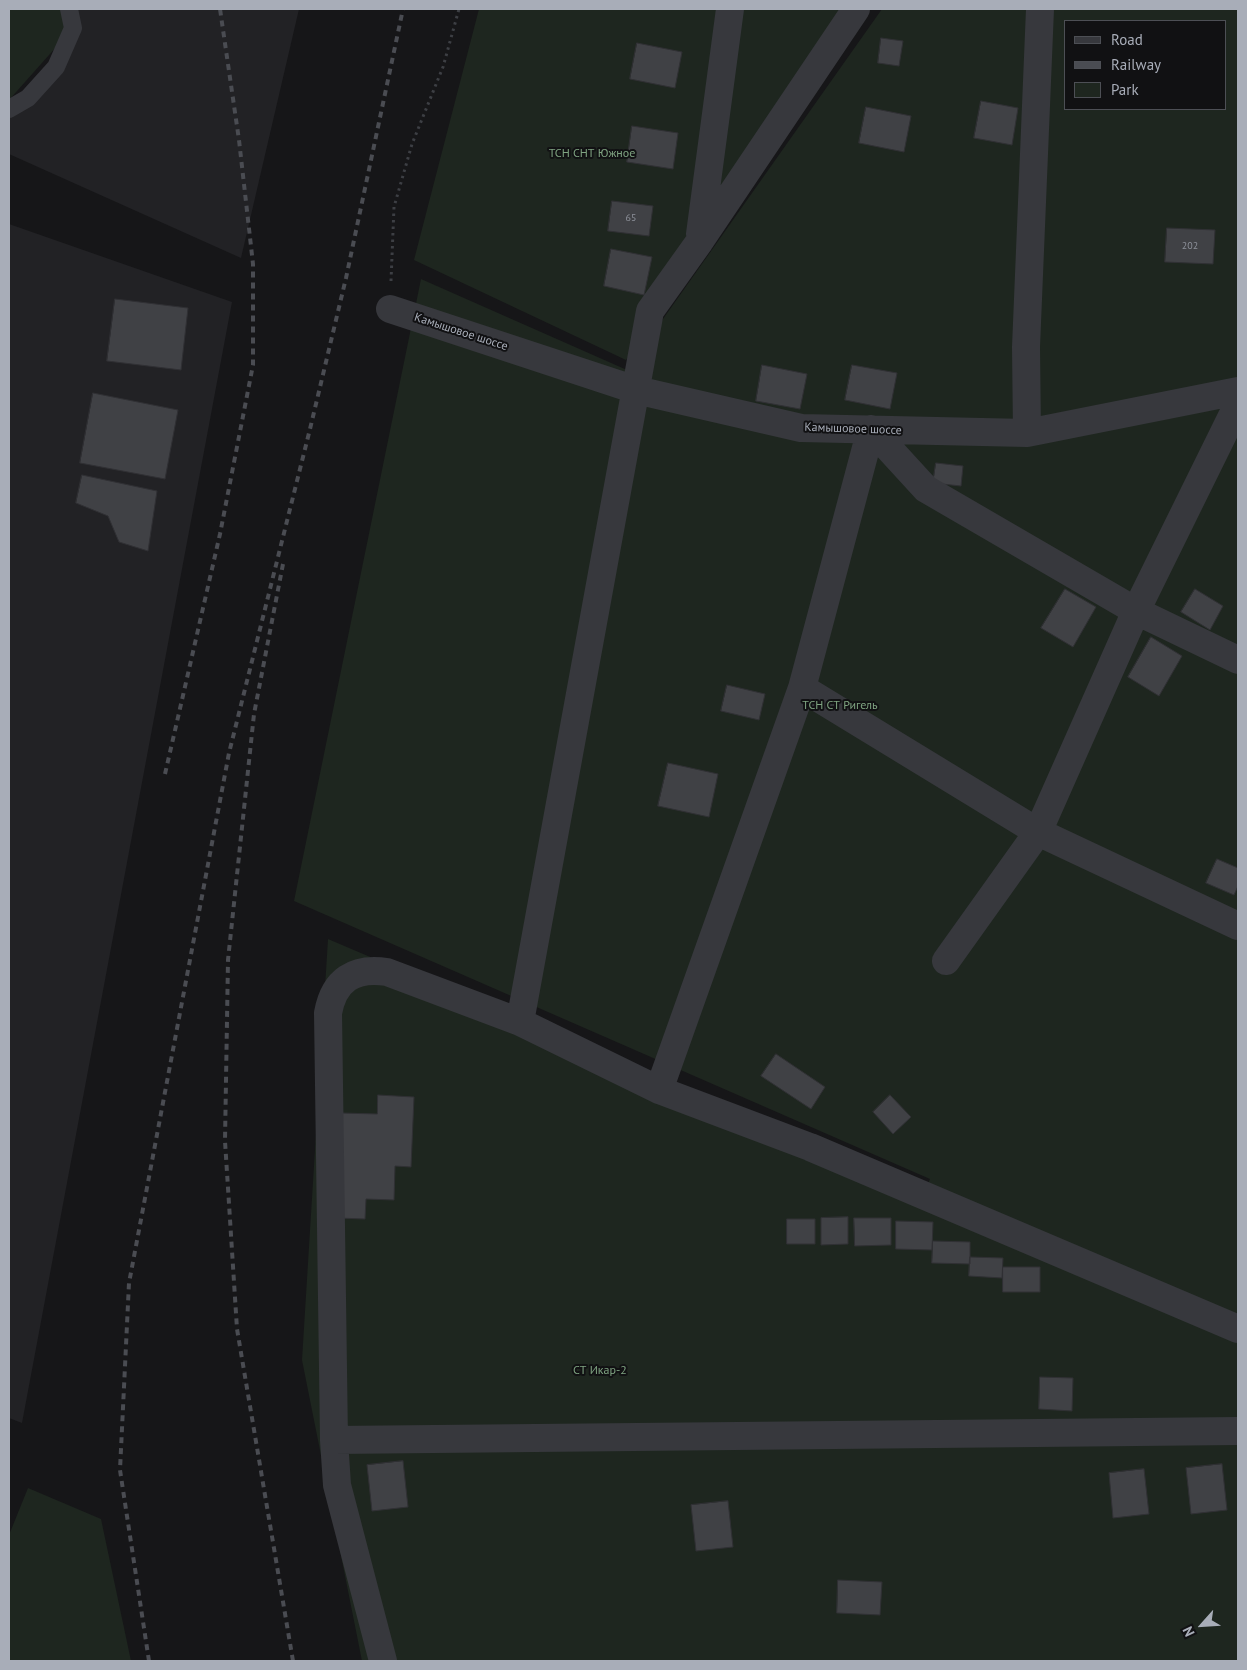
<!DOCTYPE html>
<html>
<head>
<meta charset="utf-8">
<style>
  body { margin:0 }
  #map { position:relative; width:1247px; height:1670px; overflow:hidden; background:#161618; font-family:"PT Sans",sans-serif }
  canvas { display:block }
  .frame { position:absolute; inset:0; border:10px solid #a8adb8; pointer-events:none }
  .legend { position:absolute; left:1064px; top:20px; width:162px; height:90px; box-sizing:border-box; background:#111113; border:1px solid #4d4f55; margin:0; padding:6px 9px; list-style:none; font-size:15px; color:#a8adb8 }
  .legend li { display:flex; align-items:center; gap:10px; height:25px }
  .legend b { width:25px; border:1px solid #4d4f55 }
  .north { position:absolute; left:1177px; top:1600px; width:50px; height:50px; -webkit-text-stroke:4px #111113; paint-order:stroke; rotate:244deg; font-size:14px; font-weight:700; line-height:20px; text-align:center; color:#a8adb8 }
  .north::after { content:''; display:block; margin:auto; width:18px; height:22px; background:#a8adb8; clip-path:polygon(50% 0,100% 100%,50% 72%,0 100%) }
</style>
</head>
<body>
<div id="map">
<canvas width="1247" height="1670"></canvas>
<div class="frame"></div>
<ul class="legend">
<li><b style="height:6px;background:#37383d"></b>Road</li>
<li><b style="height:6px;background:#4a4c52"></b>Railway</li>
<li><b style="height:14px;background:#1e261f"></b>Park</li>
</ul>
<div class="north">N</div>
</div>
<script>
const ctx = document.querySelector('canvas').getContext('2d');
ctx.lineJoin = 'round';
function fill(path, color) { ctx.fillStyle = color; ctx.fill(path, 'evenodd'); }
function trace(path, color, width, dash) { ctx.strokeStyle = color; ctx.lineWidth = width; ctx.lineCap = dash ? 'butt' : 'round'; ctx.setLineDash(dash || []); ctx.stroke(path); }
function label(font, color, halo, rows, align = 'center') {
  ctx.font = font + ' "PT Sans",sans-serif'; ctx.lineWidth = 4; ctx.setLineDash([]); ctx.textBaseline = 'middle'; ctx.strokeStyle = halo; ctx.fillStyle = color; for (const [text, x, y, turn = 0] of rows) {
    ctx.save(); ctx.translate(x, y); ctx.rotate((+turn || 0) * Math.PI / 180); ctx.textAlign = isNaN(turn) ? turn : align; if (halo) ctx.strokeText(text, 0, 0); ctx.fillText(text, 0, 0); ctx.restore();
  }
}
const built = new Path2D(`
  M69,9H299L241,258L9,154V109L56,67Z
  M9,224L232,302L22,1423L9,1418Z`);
const green = new Path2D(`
  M9,9H69L73,28L9,100Z
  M479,9H871L626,360L414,260Z
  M882,9H1238V1661H362L302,1360L328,939L924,1193L930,1179L294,901L421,279L627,370ZM1066,21H1226V109H1066Z
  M28,1488L101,1519L131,1661H9V1535Z`);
const building = new Path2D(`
  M881,38L903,41L899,66L878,63Z
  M637,43L682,52L675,88L630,79Z
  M981,101L1018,108L1012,145L974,138Z
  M866,107L911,116L904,152L859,143Z
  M632,126L678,133L673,169L627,162Z
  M612,201L653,206L649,236L608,231Z
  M1167,228L1215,230L1213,264L1165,262Z
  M611,249L652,257L644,295L604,286Z
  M115,299L188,308L181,370L107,361Z
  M762,365L807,374L800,409L756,401Z
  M852,365L897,373L890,409L845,400Z
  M93,393L178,410L165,479L80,463Z
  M936,463L963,466L961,486L933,483Z
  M82,475L157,491L148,551L119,542L108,516L76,503Z
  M1065,589L1096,607L1073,647L1041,628Z
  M1195,589L1223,606L1210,630L1181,612Z
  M1151,637L1182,656L1159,696L1128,677Z
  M727,685L765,694L759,720L721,711Z
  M668,763L718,774L709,817L658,806Z
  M1217,859L1238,868V886L1234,895L1206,883Z
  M776,1054L825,1087L811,1109L761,1076Z
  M378,1095L414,1097L411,1167L395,1166L394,1200L366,1199L365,1219L337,1218L341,1113L377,1114Z
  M890,1095L911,1117L893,1134L873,1112Z
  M848,1217V1244L821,1245V1218Z
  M854,1218H891V1245L855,1246Z
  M787,1219H815V1244H787Z
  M896,1221L933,1222L932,1250L896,1249Z
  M933,1241L970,1242V1264L932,1263Z
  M970,1257L1003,1258L1002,1278L969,1276Z
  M1003,1267H1040V1292H1003Z
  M1040,1377L1073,1378L1072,1411L1039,1409Z
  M403,1461L408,1507L372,1511L367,1465Z
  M1222,1464L1227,1510L1191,1514L1186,1468Z
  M1144,1469L1149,1514L1113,1518L1109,1473Z
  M728,1501L733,1547L696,1551L691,1505Z
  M838,1580L882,1582L880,1615L837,1613Z`);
const path = new Path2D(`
  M391,281L394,207L412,144L443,67L459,9`);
const service = new Path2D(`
  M9,109L28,98L56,67L73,28L69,9`);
const minor = new Path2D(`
  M700,234L730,9
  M390,309L636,390L801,428L1027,433L1238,391
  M871,429L926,489L1136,611L1238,660
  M1027,433L1026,347L1040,9
  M802,688L1038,832L1238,926
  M946,961L1038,832L1136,611L1238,404
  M520,1022L650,311L700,241L856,9
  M659,1090L802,688L871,429
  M334,1440L1238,1431
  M383,1661L337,1485L334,1440L328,1013C334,980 354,967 387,972L520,1022L659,1090L810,1147L1238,1329`);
const rail = new Path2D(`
  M283,564L254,714L228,960L225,1141L237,1329L293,1661
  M165,774L220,534L253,365V264L239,140L220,9
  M149,1661L120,1470L129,1283L229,753L310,429L346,278L403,9`);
const numberNames = [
  ["65",631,218],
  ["202",1190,246]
];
const parkNames = [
  ["ТСН СНТ Южное",592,154],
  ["ТСН СТ Ригель",840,706],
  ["СТ Икар-2",600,1371]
];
const streetNames = [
  ["Камышовое шоссе",461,332,18],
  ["Камышовое шоссе",853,429,2]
];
fill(built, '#222225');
fill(green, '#1e261f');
fill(building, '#404145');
trace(building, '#303034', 1);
trace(path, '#3d3f44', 3, [2.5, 4]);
trace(service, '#37383d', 18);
trace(minor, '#37383d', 28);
trace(rail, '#4a4c52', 4, [6, 5]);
label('10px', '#8e929b', null, numberNames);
label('12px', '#7fa381', '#111113', parkNames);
label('12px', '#a8adb8', '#111113', streetNames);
</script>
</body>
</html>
